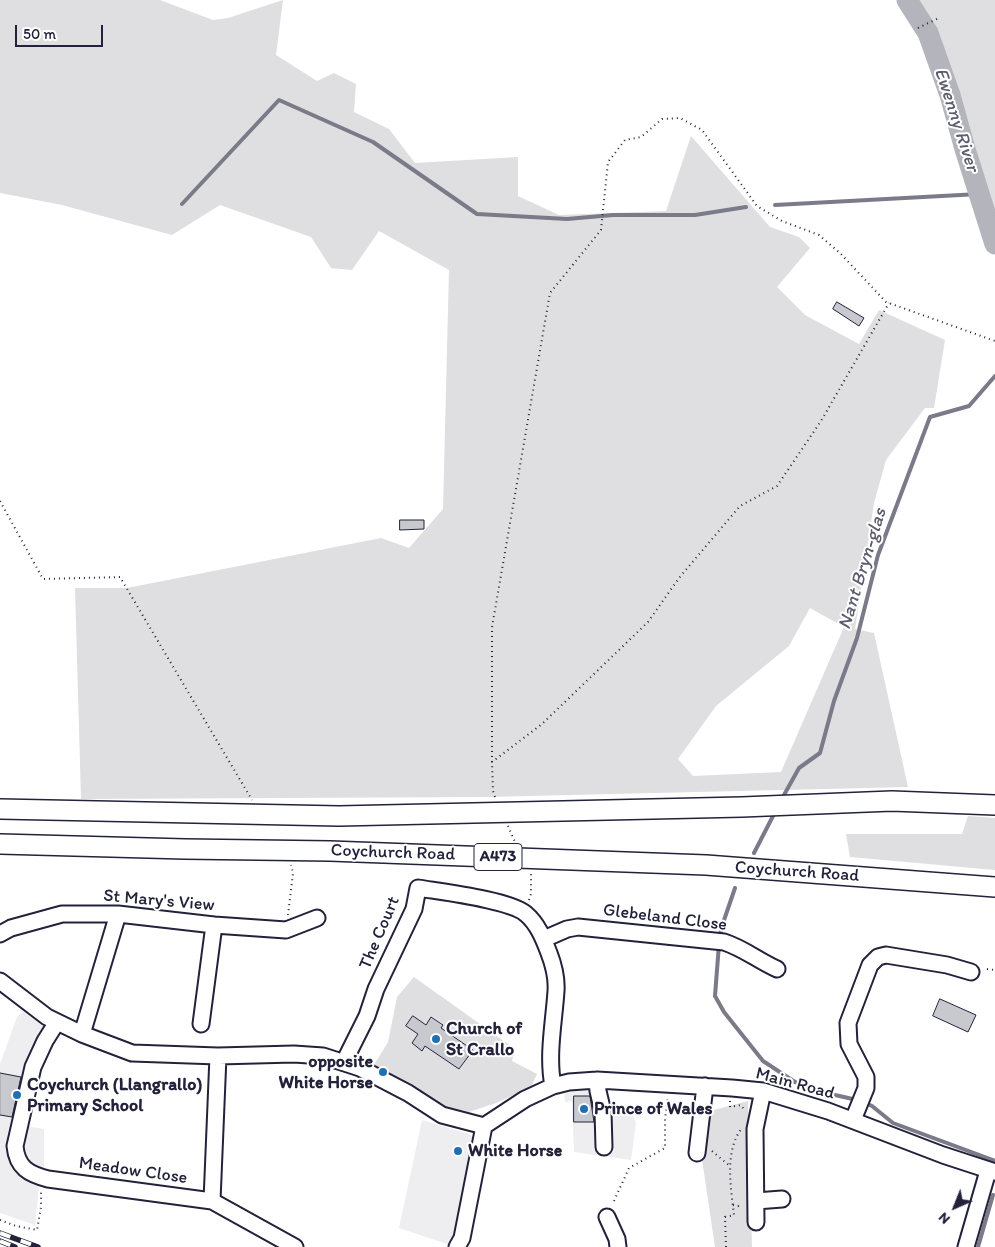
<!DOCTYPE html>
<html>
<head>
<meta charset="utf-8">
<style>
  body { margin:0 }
  #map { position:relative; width:995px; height:1247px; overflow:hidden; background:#fff; font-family:Itim,sans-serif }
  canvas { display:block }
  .north { position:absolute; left:930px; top:1182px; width:50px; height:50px; -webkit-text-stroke:4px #fff; paint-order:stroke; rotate:224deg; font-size:14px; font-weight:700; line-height:20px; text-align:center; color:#22223b }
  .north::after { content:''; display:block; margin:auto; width:18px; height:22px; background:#22223b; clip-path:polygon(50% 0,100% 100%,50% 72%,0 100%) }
  .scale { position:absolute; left:15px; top:25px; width:88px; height:22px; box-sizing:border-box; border:2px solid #22223b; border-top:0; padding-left:6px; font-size:15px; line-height:18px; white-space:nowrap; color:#22223b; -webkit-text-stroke:4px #fff; paint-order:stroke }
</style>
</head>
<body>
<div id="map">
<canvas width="995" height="1247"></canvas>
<div class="north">N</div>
<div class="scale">50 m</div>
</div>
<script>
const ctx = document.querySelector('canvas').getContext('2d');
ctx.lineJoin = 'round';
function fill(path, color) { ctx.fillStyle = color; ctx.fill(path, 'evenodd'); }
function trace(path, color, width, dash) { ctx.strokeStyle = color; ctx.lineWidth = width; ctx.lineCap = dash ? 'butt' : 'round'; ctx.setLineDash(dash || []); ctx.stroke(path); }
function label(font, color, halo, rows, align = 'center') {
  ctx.font = font + ' Itim,sans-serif'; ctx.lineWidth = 4; ctx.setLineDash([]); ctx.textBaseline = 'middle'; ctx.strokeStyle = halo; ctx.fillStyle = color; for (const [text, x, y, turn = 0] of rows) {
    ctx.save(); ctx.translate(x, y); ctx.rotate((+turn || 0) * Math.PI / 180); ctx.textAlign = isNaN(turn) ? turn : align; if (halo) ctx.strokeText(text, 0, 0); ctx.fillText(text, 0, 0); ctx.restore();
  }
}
const built = new Path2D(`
  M23,1011L45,1028L26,1126L44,1129V1172L46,1183L39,1187L35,1225L0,1213V1064L17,1017Z
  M603,1087L608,1109L631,1111L636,1123L631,1160L574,1152L572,1101L565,1102L564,1094L580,1089Z
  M422,1120L469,1134L474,1138L475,1149L459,1230L450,1245L399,1228Z`);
const green = new Path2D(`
  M0,0H160L213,20L228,18L283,0L276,55L317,81L334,73L356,84L354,112L389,129L415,163L518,157V196L559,215L666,211L691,136L770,227L799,237L810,248L777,287L805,315L859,344L879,310L945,340L934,408H925L886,460L874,503L855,629L874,633L908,787L487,797L81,799L75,588H127L381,538L409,548L443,509L449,270L379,231L352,270L331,268L311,237L220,205L172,235L62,205L0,193ZM810,608L844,627L781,772L693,776L678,759L716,706L789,646Z
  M916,0H995V216L939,38Z
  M968,816L995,818V870L850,857L846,834H962Z
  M414,977L515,1049L512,1061L537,1074L531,1087L496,1103L469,1112L437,1105L374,1065L388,1042L397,997ZM413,1016L426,1025L432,1017L443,1024L441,1028L473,1049L460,1069L425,1046L422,1050L412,1043L418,1034L406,1026Z
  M748,1101L752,1247H715L700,1146L706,1112Z`);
const stream = new Path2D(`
  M182,204L279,100L373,142L477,214L567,219L613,215H695L746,207
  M775,205L979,194
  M784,795L799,768L820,753L834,701L857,638L878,555L930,417L969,406L995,376
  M754,853L773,816
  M720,938L721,929L735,888
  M719,944L715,996L724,1012L763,1061L795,1082L835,1095L857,1100
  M863,1102L872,1106L893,1123L995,1161
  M978,1247L993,1195`);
const river = new Path2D(`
  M907,0L928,33L950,95L965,149L995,244`);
const building = new Path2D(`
  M837,302L864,318L859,326L833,309Z
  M400,520H424V529L400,530Z
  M940,999L976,1015L968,1032L933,1016Z
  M413,1016L426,1025L431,1017L443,1025L441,1028L473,1050L459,1069L425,1046L422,1051L412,1043L418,1034L406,1026Z
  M0,1073L21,1077L12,1117L0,1115Z
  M574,1096H590L594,1122H574Z`);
const path = new Path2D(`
  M918,28L939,18
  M0,501L43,579L120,577L252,800
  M492,762V627L550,293L601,230L608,162L625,140L641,137L662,119L680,118L702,130L757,206L782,221L819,235L840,253L886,302L995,341
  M495,797L493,791L492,762L542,724L648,622L679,578L740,506L777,486L821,421L889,303
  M508,826L515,842
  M529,900L531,894V873
  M288,915L293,873L291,865
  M987,969L995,970
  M730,1101V1107L741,1105L745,1111
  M712,1151L731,1167
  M614,1201L629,1168L665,1148V1119L668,1096
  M733,1205L738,1206L742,1204
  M0,1220L16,1226L37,1230L41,1207V1192
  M726,1247L725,1217L734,1215C731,1188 724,1151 742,1128`);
const minor = new Path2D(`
  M0,934L11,928L62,914H118L214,925L286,930L317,918
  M544,939L567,929L578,927L724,942C743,948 759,961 777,969
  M0,981L47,1017L82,1034L132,1053L218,1056L294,1054L323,1056L360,1068L408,1093L442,1115L484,1126L525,1099L553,1086L569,1082L597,1080L732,1088L763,1091L828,1111L943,1155L995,1172
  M57,1022L45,1041L33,1067L15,1146C17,1168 29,1174 48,1179L212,1201L218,1056
  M201,1024L214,925
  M82,1034L118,914
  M344,1062L367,1016L376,989L414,909L418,888C442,892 510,900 526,914C538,924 544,940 549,953C554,966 557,977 556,991C554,1022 547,1055 553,1086
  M597,1080L598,1091L603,1112L604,1147
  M853,1120L866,1088V1077L849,1044L848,1023L870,965L878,957L886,955L947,965L971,972
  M697,1153L705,1086
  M212,1201L295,1247
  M756,1201L782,1199
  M607,1217L617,1239L618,1247
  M756,1222L755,1129L763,1091
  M457,1247L462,1238L484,1126
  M966,1247L988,1171`);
const major = new Path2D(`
  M0,809L339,816L742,807L892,801L995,805
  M0,844L185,849L330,851L706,865L995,887`);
const rail = new Path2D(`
  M0,1233L38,1247
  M0,1241L15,1247`);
const markers = [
  [436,1039,5,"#1f6fb2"],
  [383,1072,5,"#1f6fb2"],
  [17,1095,5,"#1f6fb2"],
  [584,1109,5,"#1f6fb2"],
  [458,1151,5,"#1f6fb2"]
];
const shields = [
  [498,857,48]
];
const shieldNames = [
  ["A473",498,857]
];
const streetNames = [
  ["Coychurch Road",393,853,2],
  ["Coychurch Road",797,872,4],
  ["St Mary's View",159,901,5],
  ["Glebeland Close",665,918,7],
  ["The Court",380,933,-67],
  ["Main Road",795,1084,15],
  ["Meadow Close",133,1171,8]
];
const poiNames = [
  ["Church of",446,1029],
  ["St Crallo",446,1050],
  ["opposite",373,1062,"right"],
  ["White Horse",373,1083,"right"],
  ["Coychurch (Llangrallo)",27,1085],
  ["Primary School",27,1106],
  ["Prince of Wales",594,1109],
  ["White Horse",468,1151]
];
const waterNames = [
  ["Ewenny River",956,120,72],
  ["Nant Bryn-glas",863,569,-73]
];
fill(built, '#eeeef1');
fill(green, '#dfdfe2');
trace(stream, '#7a7a88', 4);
trace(river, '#b4b4bc', 21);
fill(building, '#c8c8cf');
trace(building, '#22223b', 1);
trace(minor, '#22223b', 19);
trace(major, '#22223b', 22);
trace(path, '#22223b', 2, [1, 4]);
trace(minor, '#fff', 15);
trace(major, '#fff', 19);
trace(rail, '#22223b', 5.5);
trace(rail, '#fff', 4, [11]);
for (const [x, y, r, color] of markers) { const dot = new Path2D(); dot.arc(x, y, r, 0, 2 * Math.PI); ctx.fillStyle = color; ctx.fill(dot); trace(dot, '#fff', 2); }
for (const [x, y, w] of shields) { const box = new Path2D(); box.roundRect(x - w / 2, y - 13.5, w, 27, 4); ctx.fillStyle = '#fff'; ctx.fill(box); trace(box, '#22223b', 1); }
label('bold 16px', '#22223b', null, shieldNames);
label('18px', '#22223b', '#fff', streetNames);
label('bold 18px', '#22223b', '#fff', poiNames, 'left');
label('italic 19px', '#5c5c6f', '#fff', waterNames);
</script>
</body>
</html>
